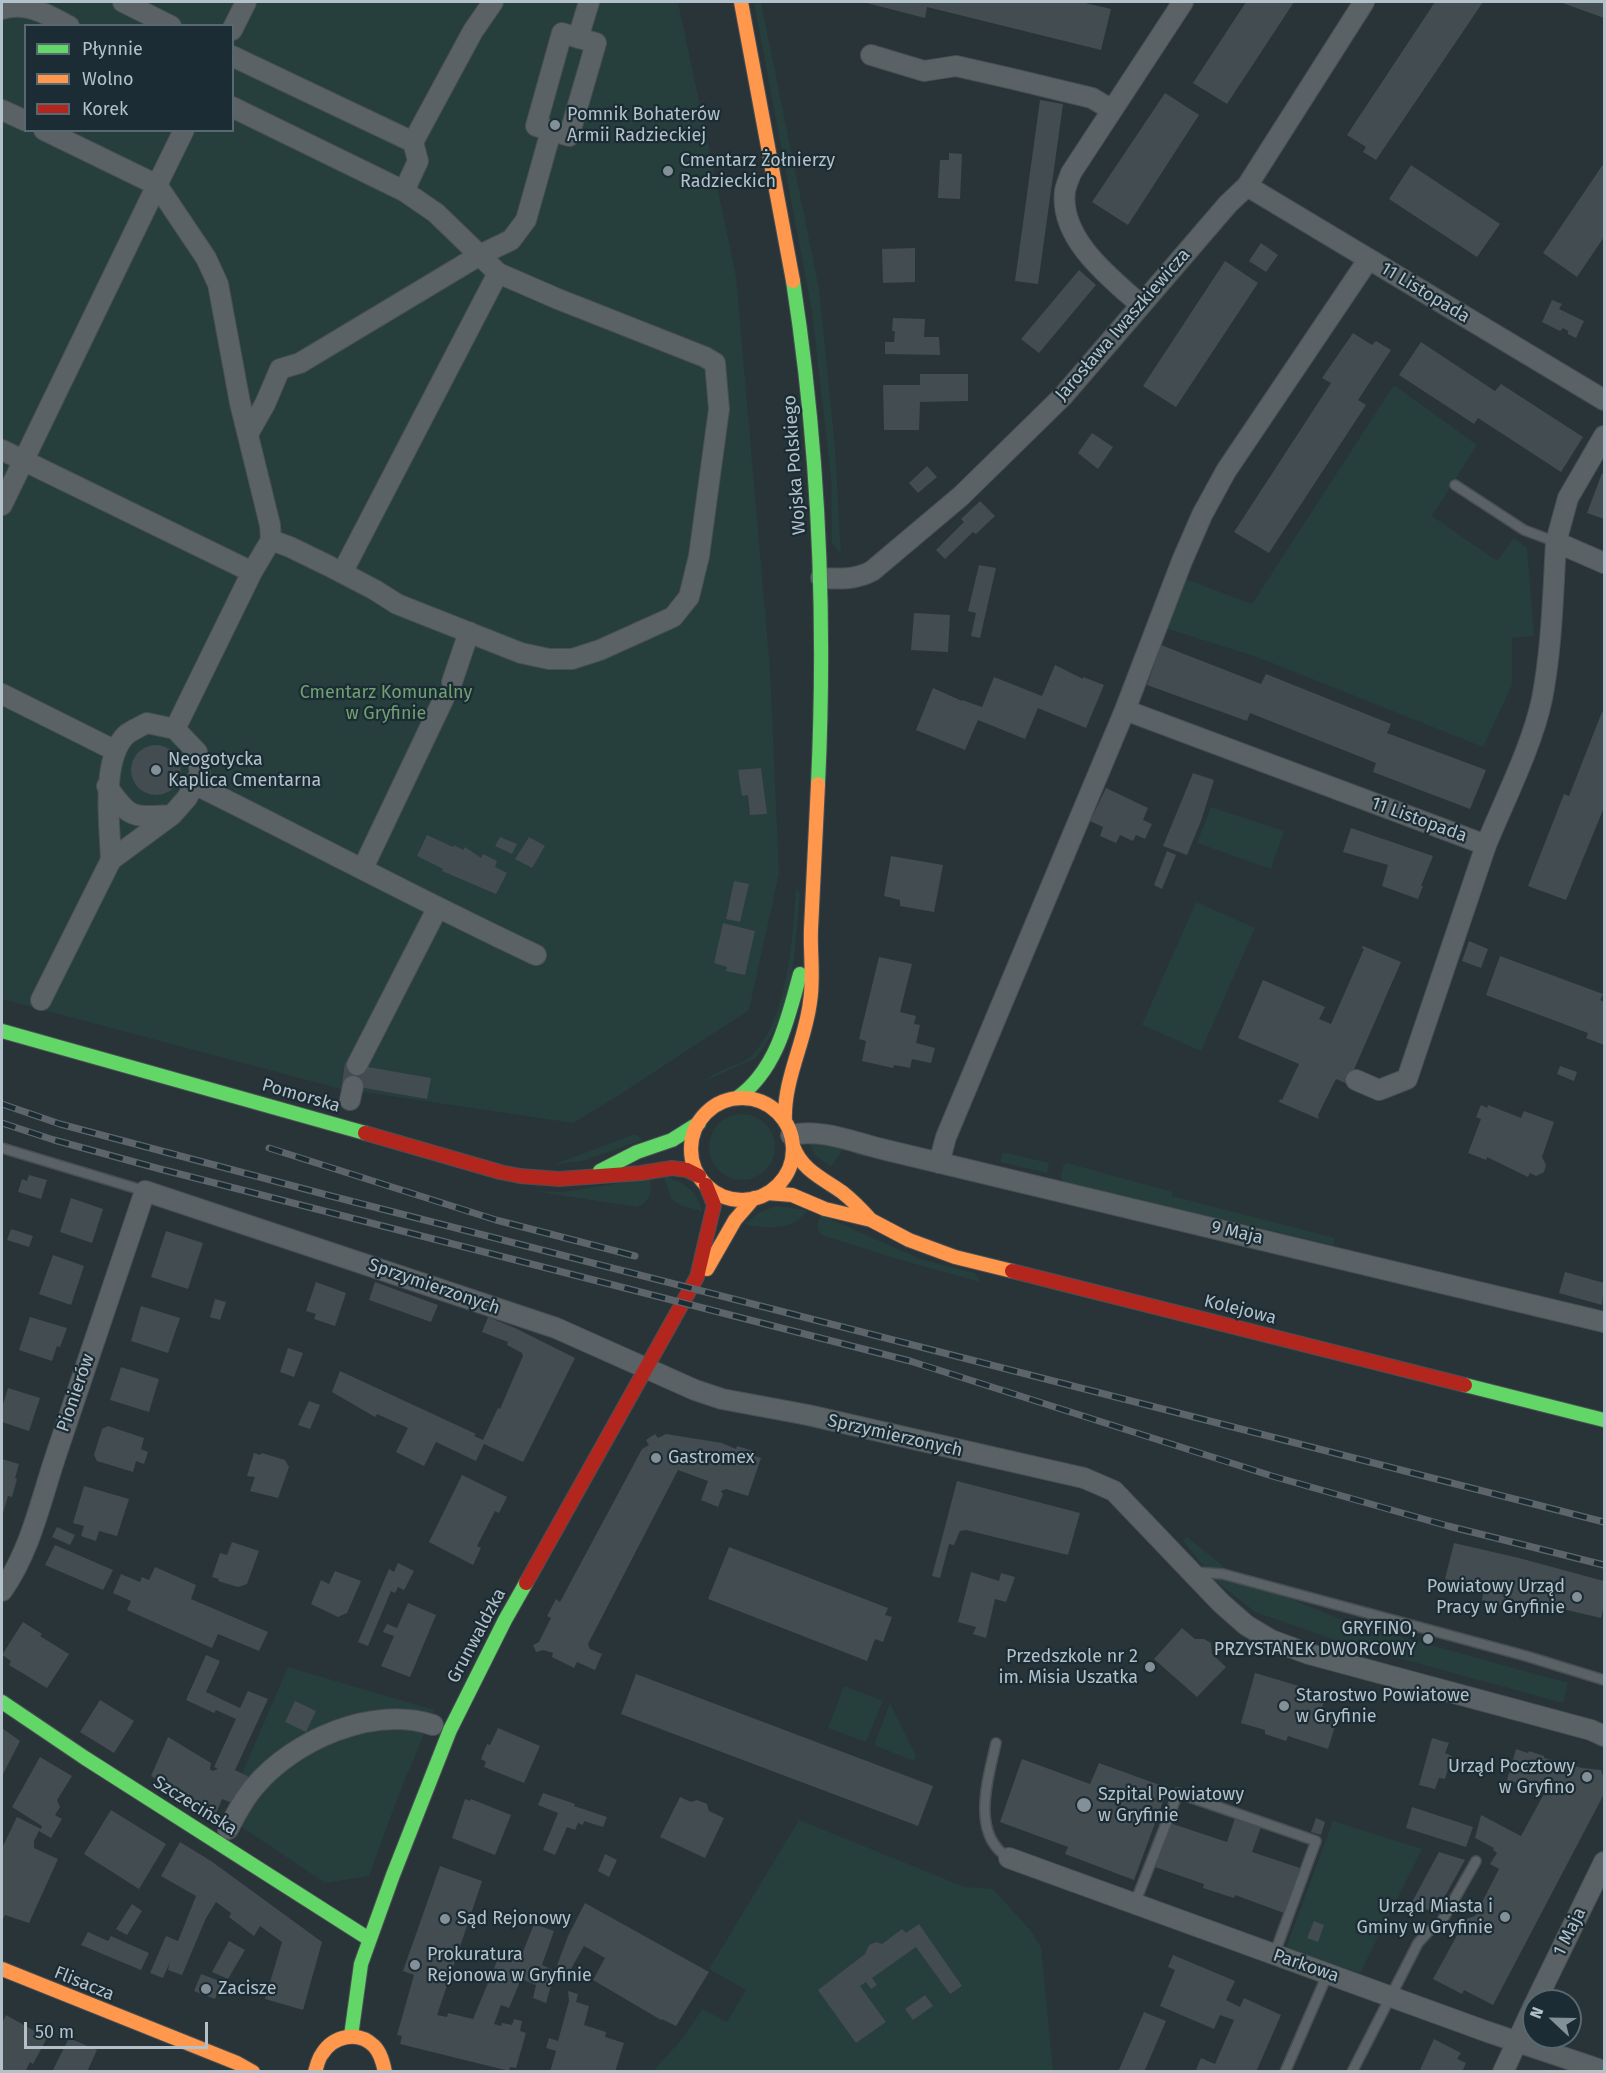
<!DOCTYPE html>
<html>
<head>
<meta charset="utf-8">
<style>
  body { margin:0 }
  #map { position:relative; width:1606px; height:2073px; overflow:hidden; background:#293439; font-family:"Fira Sans",sans-serif }
  canvas { display:block }
  .frame { position:absolute; inset:0; border:3px solid #b3c1ca; pointer-events:none }
  .legend { position:absolute; left:24px; top:24px; width:210px; height:108px; box-sizing:border-box; background:#1c2c34; border:2px solid #586870; margin:0; padding:8px 10px; list-style:none; font-size:18px; color:#b3c1ca }
  .legend li { display:flex; align-items:center; gap:12px; height:30px }
  .legend b { width:30px; border:2px solid #586870 }
  .north { position:absolute; left:1522px; top:1989px; width:60px; height:60px; box-sizing:border-box; background:#1c2c34; border:2px solid #586870; border-radius:50%; rotate:292deg; font-size:16px; font-weight:700; line-height:24px; text-align:center; color:#b3c1ca }
  .north::after { content:''; display:block; margin:auto; width:21px; height:27px; background:#839097; clip-path:polygon(50% 0,100% 100%,50% 72%,0 100%) }
  .scale { position:absolute; left:24px; top:2022px; width:184px; height:27px; box-sizing:border-box; border:3px solid #b3c1ca; border-top:0; padding-left:8px; font-size:18px; line-height:21px; white-space:nowrap; color:#b3c1ca; -webkit-text-stroke:4px #1c2c34; paint-order:stroke }
</style>
</head>
<body>
<div id="map">
<canvas width="1606" height="2073"></canvas>
<div class="frame"></div>
<ul class="legend">
<li><b style="height:8px;background:#63d668"></b>Płynnie</li>
<li><b style="height:8px;background:#ff974d"></b>Wolno</li>
<li><b style="height:8px;background:#b3261e"></b>Korek</li>
</ul>
<div class="north">N</div>
<div class="scale">50 m</div>
</div>
<script>
const ctx = document.querySelector('canvas').getContext('2d');
ctx.lineJoin = 'round';
function fill(path, color) { ctx.fillStyle = color; ctx.fill(path, 'evenodd'); }
function trace(path, color, width, dash) { ctx.strokeStyle = color; ctx.lineWidth = width; ctx.lineCap = dash ? 'butt' : 'round'; ctx.setLineDash(dash || []); ctx.stroke(path); }
function label(font, color, halo, rows, align = 'center') {
  ctx.font = font + ' "Fira Sans",sans-serif'; ctx.lineWidth = 4.5; ctx.setLineDash([]); ctx.textBaseline = 'middle'; ctx.strokeStyle = halo; ctx.fillStyle = color; for (const [text, x, y, turn = 0] of rows) {
    ctx.save(); ctx.translate(x, y); ctx.rotate((+turn || 0) * Math.PI / 180); ctx.textAlign = isNaN(turn) ? turn : align; if (halo) ctx.strokeText(text, 0, 0); ctx.fillText(text, 0, 0); ctx.restore();
  }
}
const green = new Path2D(`
  M2,2H678L736,276L770,669L779,873L749,1010L616,1097L573,1123L337,1088L2,999ZM26,26H232V130H26Z
  M754,2H761L819,289L835,447L841,554L832,543L831,477L812,312Z
  M1394,385L1477,445L1432,516L1497,561L1514,538L1527,548L1534,636L1512,638V685L1483,747L1257,657L1165,628L1183,578L1252,604Z
  M1211,807L1284,831L1271,869L1197,843Z
  M796,888L800,893L794,960L788,991L775,1030L756,1058L707,1080C718,1068 739,1067 751,1056C788,1022 793,935 796,888Z
  M1196,902L1255,928L1201,1051L1142,1025Z
  M709 1147a33 33 0 1 1 66 0a33 33 0 1 1-66 0Z
  M632,1135H637L643,1140L582,1161L552,1165Z
  M809,1142H820L867,1151L866,1157L856,1155L844,1148L831,1167L815,1155Z
  M1003,1152L1049,1163L1047,1173L1000,1162Z
  M1067,1163L1173,1192L1172,1196L1335,1238L1333,1245L1063,1182L1061,1177L1063,1166Z
  M664,1176C684,1182 697,1190 702,1211L682,1206L671,1199Z
  M650,1178C652,1191 651,1201 637,1207L533,1191L564,1192Z
  M776,1206L807,1210C795,1231 765,1229 744,1224L760,1212Z
  M821,1215L920,1259L975,1273L980,1282L901,1260L824,1236C815,1231 817,1223 821,1215Z
  M1187,1537L1227,1569L1272,1591L1347,1622L1568,1683L1563,1703L1347,1644L1255,1612L1216,1581L1183,1541Z
  M288,1667L434,1710L397,1799L369,1876L325,1883L224,1815Z
  M844,1686L883,1701L866,1742L828,1728Z
  M890,1703L916,1756L914,1761L874,1745Z
  M799,1820L965,1887L993,1889L1031,1931L1041,1947L1053,2071L652,2072L683,2038L702,2009L727,2022L746,1990L709,1969Z
  M1333,1821L1422,1849L1360,1973L1286,1948Z`);
const building = new Path2D(`
  M863,2H1081L1111,9L1101,50L927,7L925,18Z
  M1246,2H1294L1227,104L1193,83Z
  M1435,2H1483L1376,160L1363,152L1366,147L1347,135Z
  M1560,2H1604V18Z
  M1165,93L1199,115L1128,225L1092,202Z
  M1040,100L1063,104L1038,284L1015,281Z
  M949,153L962,154L960,199L938,198L940,160H949Z
  M1604,163V237L1577,277L1543,253Z
  M1411,165L1500,224L1477,257L1389,199Z
  M1261,243L1278,255L1266,272L1249,261Z
  M915,248V282L883,283L882,249Z
  M1225,261L1258,283L1176,407L1143,386Z
  M1079,270L1096,285L1039,353L1021,339Z
  M1552,300L1562,304L1559,309L1584,321L1576,338L1568,334V331L1563,328L1560,331L1542,322Z
  M893,318L925,319L924,337H939L940,355L885,354V342H894L895,331H892Z
  M1353,333L1372,345L1376,341L1391,350L1358,400L1366,405L1269,553L1234,532L1331,383L1322,378Z
  M1421,342L1495,391L1501,384L1583,437L1561,472L1478,418L1474,424L1399,375Z
  M920,374H968V401L920,402L919,430H884L883,385H920Z
  M1092,433L1113,447L1098,469L1078,453Z
  M927,466L937,477L918,493L909,483Z
  M1602,473L1604,474V519L1587,513Z
  M980,501L995,516L976,534L973,532L945,559L936,550L964,522L961,519Z
  M979,565L996,568L980,638L971,636L976,613L968,611Z
  M914,613L950,615L948,652L911,650Z
  M1161,645L1261,684L1266,674L1391,724L1387,733L1486,770L1470,809L1373,772L1376,763L1250,713L1247,721L1147,685Z
  M1055,665L1083,679V677L1104,685L1086,728L1038,708L1025,739L978,720L965,750L916,730L933,688L962,701V700L982,707L994,677L1042,696Z
  M1602,712L1604,713V811L1603,810L1566,900L1528,886L1564,794L1569,796Z
  M131 770a25 25 0 1 1 50 0a25 25 0 1 1-50 0Z
  M761,768L767,814L750,815L748,795L742,796L738,770Z
  M1193,773L1214,780L1201,821L1187,855L1163,846Z
  M1106,788L1148,808L1143,820L1152,824L1145,839L1136,835L1133,841L1120,835L1116,843L1100,836L1103,827L1090,821Z
  M1351,828L1433,856L1421,886H1423L1418,899L1382,886L1388,865L1343,852Z
  M427,835L453,847L454,845L463,850L465,847L481,858L483,854L497,861L495,867L507,873L496,894L442,871L443,869L417,856Z
  M500,837L517,844L512,854L495,846Z
  M529,837L545,846L532,868L515,859Z
  M1167,851L1176,855L1162,889L1154,885Z
  M891,856L943,865L934,912L900,906V900L884,896Z
  M734,881L749,884L740,922L726,919Z
  M723,923L755,931L745,975L726,971L727,967L714,963Z
  M1469,941L1488,949L1481,968L1462,961Z
  M1363,946L1401,962L1349,1081L1350,1085L1336,1079L1318,1115L1319,1119L1279,1102L1280,1099L1282,1100L1299,1064L1238,1038L1263,980L1325,1007L1319,1019L1331,1024L1364,949L1361,948Z
  M1500,956L1603,994L1600,1000L1604,1002V1045L1586,1038L1588,1033L1486,995Z
  M879,957L912,964L900,1012L916,1016L914,1024L920,1025L916,1043L935,1048L931,1063L912,1059L910,1068L894,1065L893,1068L862,1061L866,1041L859,1039Z
  M345,1063L431,1078L427,1099L342,1084Z
  M1560,1066L1577,1072L1574,1081L1557,1074Z
  M1481,1105L1487,1108L1488,1105L1521,1118L1524,1111L1554,1122L1542,1157L1546,1165L1544,1172L1536,1176L1530,1173L1528,1177L1487,1157L1486,1160L1468,1153L1481,1119L1476,1117Z
  M29,1175L47,1180L41,1199L18,1192L22,1179L27,1181Z
  M71,1198L103,1209L92,1243L60,1232Z
  M11,1229L33,1236L29,1247L7,1240Z
  M166,1231L203,1243L188,1289L151,1277Z
  M53,1255L84,1266L71,1305L39,1294Z
  M1565,1272L1604,1283L1602,1305L1559,1293Z
  M316,1282L346,1293L335,1326L314,1319L316,1314L306,1311Z
  M375,1282L438,1305L431,1322L369,1300Z
  M215,1299L226,1302L220,1320L210,1317Z
  M141,1306L180,1318L168,1353L131,1341Z
  M30,1317L67,1328L60,1347L57,1346L52,1361L19,1350Z
  M488,1317L515,1328L575,1358L523,1462L484,1444L476,1461L436,1442L424,1466L396,1452L408,1428L377,1414L375,1417L332,1392L340,1371L476,1434L474,1436L483,1440L498,1408L500,1409L523,1356L522,1353L507,1345L508,1342L482,1332Z
  M288,1348L303,1353L294,1377L280,1372Z
  M121,1367L159,1379L149,1412L110,1400Z
  M8,1388L40,1398L29,1431L2,1422V1408Z
  M309,1401L320,1405L310,1429L298,1425Z
  M108,1426L144,1438L141,1449L148,1452L144,1464L136,1461L133,1472L97,1461L94,1455L102,1429Z
  M655,1434L658,1438L666,1434L722,1443L736,1449L737,1446L754,1451L752,1455L761,1458L748,1496L726,1489L721,1491L723,1494L718,1507L701,1500L708,1481L678,1470L588,1644L590,1649L602,1654L595,1670L577,1662L574,1668L552,1657L553,1653L543,1650L536,1652L533,1645L539,1642L551,1618L547,1616L556,1599L560,1602L642,1449L649,1445L646,1440Z
  M254,1453L260,1455L262,1453L285,1460L289,1467L278,1498L250,1491L255,1477L247,1476Z
  M2,1459L19,1464L15,1478L17,1479L12,1497L8,1496L2,1516Z
  M462,1475L507,1497L499,1513L495,1511L477,1546L481,1548L473,1565L429,1542Z
  M957,1481L1080,1513L1068,1555L966,1530L960,1531L954,1545L949,1544L940,1578L932,1576Z
  M84,1486L129,1499L117,1536L99,1531L96,1541L81,1536L84,1526L73,1523Z
  M57,1527L75,1535L70,1545L52,1537Z
  M232,1542L259,1551L247,1584L238,1587L218,1581L219,1579L212,1577L220,1553L227,1555Z
  M1454,1543L1519,1558L1604,1581V1605L1601,1618L1533,1602L1528,1612L1482,1600L1484,1589L1445,1579Z
  M55,1545L113,1570L103,1590L45,1565Z
  M729,1547L888,1608L885,1615L892,1617L883,1642L875,1639L867,1661L708,1599Z
  M398,1563L414,1571L404,1590L398,1587L395,1593L391,1591L368,1646L358,1642L389,1569L394,1572Z
  M155,1567L196,1585L191,1599L268,1632L259,1651L218,1634L212,1648L127,1610L131,1601L113,1593L121,1574L140,1582L142,1577L149,1580Z
  M335,1571L361,1581L347,1613L338,1617L311,1604L321,1580L329,1584Z
  M971,1572L999,1581L1001,1573L1015,1577L1006,1602L995,1599L986,1638L973,1634L976,1627L958,1622Z
  M408,1603L436,1615L410,1677L381,1666L394,1636L383,1632L387,1624L397,1628Z
  M23,1622L42,1634L40,1636L69,1654L47,1688L9,1665L11,1661L2,1655Z
  M1182,1628L1195,1639H1204L1211,1643L1212,1654L1226,1667L1197,1697L1154,1659Z
  M206,1655L220,1661L206,1692L240,1708L248,1691L268,1699L235,1770L249,1777L237,1805L222,1799L215,1816L151,1776L168,1737L211,1763L210,1769L212,1771L218,1769L214,1767L236,1719L216,1710L214,1713L186,1700Z
  M1255,1673L1326,1694L1319,1718L1336,1723L1328,1749L1288,1736L1286,1741L1265,1734V1730L1241,1723Z
  M636,1674L933,1786L918,1826L621,1714Z
  M100,1700L134,1721L114,1753L80,1732Z
  M295,1701L316,1711L306,1732L285,1722Z
  M2,1728L20,1741L2,1776Z
  M498,1728L540,1746L524,1783L484,1767L486,1762L481,1759L487,1744L490,1745Z
  M1432,1738L1449,1743L1445,1753L1452,1756L1445,1779L1439,1778L1435,1789L1419,1785Z
  M1516,1749L1528,1753L1529,1751L1544,1756V1758L1582,1768L1601,1770L1604,1779V1794L1493,2005L1464,1990L1462,1994L1433,1979L1466,1919L1475,1916L1499,1869L1490,1864L1497,1853L1493,1850L1494,1848L1475,1838L1481,1815L1521,1836L1545,1792L1507,1780Z
  M40,1757L72,1776L57,1800L60,1807L55,1815L62,1819L51,1838L39,1831L34,1841V1848L58,1859L29,1923L5,1915L2,1921V1848L17,1817L41,1829L42,1826L12,1807Z
  M1022,1759L1090,1784L1099,1763L1168,1788L1134,1880L1065,1854L1068,1847L1000,1822Z
  M543,1793L575,1804L574,1806L607,1817L603,1827L584,1821L583,1825L578,1823L575,1830L567,1827L555,1855L543,1850L558,1813L538,1805Z
  M680,1797L691,1802L697,1800L707,1804L709,1811L724,1818L705,1858L660,1837Z
  M465,1799L470,1801L471,1799L511,1815L495,1855L452,1838Z
  M1412,1807L1473,1827L1466,1847L1406,1828Z
  M111,1810L166,1844L139,1889L84,1854Z
  M1236,1815L1262,1824L1252,1852L1300,1868L1284,1913L1235,1895L1234,1898L1203,1888L1204,1884L1155,1867L1170,1823L1227,1842Z
  M1316,1818L1325,1822L1321,1835L1311,1832Z
  M180,1842L211,1861L322,1942L303,2010L265,1999L282,1942L260,1926L254,1936L229,1917L231,1913L216,1902L206,1918L182,1975L168,1970L170,1962L163,1978L150,1973L166,1936L178,1941L196,1896L161,1876Z
  M1439,1852L1465,1860L1435,1914L1412,1902Z
  M605,1854L617,1860L609,1877L598,1871Z
  M440,1866L482,1881L437,2015L447,2017L448,2013L473,2019L502,1949L521,1957L534,1924L554,1931L542,1965L555,1971L568,1936L585,1903L709,1972L676,2026L662,2019L661,2020L593,1980L605,1958L584,1946L568,1974L555,1971L546,2003L533,1998L536,1985L521,1979L509,2008L501,2005L494,2024L501,2026L502,2023L512,2025L514,2019L522,2021L520,2031L526,2033L516,2068L510,2067L509,2071L400,2044L402,2036L397,2035L414,1975L403,1971Z
  M132,1904L142,1911L127,1935L116,1929Z
  M1314,1921L1324,1925L1318,1942L1307,1938Z
  M919,1924L962,1986L950,1994L916,1947L872,1978L877,1985L871,1989L866,1982L860,1986L886,2022L856,2043L818,1990L865,1954L869,1945L876,1942L882,1944L902,1929L906,1933Z
  M88,1932L108,1941L111,1936L149,1953L141,1970L81,1945Z
  M229,1941L245,1950L228,1979L212,1972Z
  M1173,1955L1235,1981L1226,2000L1240,2007L1244,1998L1281,2015L1256,2072H1195L1201,2058L1215,2064L1234,2020L1220,2015L1214,2029L1160,2006L1175,1970L1168,1967Z
  M201,1974L222,1982L215,1999L194,1991Z
  M568,1991L578,1994L576,2002L589,2006L584,2025L606,2032L605,2037L624,2043L615,2072H550L556,2051L546,2048L549,2038L558,2041L569,2001Z
  M925,1995L933,2006L913,2020L905,2009Z
  M1144,2012L1166,2021L1144,2072H1118Z
  M6,2015L47,2038L33,2064L30,2062L25,2072H2V2023Z
  M69,2038L97,2050L87,2072H52Z
  M1434,2039L1461,2053L1457,2059L1466,2063L1462,2072H1419Z`);
const lane = new Path2D(`
  M1455,485L1524,530L1556,542
  M2,1148L145,1191
  M1195,1572L1223,1574L1526,1656L1604,1680
  M996,1743C988,1779 970,1835 1009,1858
  M1135,1903L1178,1793L1316,1841L1274,1955
  M1285,2072L1328,1973
  M1352,2072L1418,1943L1429,1931L1439,1926L1476,1861`);
const street = new Path2D(`
  M123,2L171,26
  M2,9C26,1 48,15 69,26
  M232,30L246,2
  M562,33L596,43L569,136L536,126Z
  M578,38L589,2
  M871,55L924,71L956,66L1009,78L1092,98L1112,110
  M232,56L413,142
  M232,107L404,191L436,213L498,273L558,299L705,357L715,363L719,409L699,556L689,597L673,617L600,650L572,659H549L521,653L397,604L375,590L329,566L290,547L271,540
  M2,110L26,121
  M44,130L157,185L184,130
  M157,185L206,258L218,284L240,403L270,525L271,540L252,572
  M1247,186L1604,400
  M404,191L418,161L413,142L473,31L493,2
  M1141,305C1109,277 1059,238 1065,191C1066,185 1069,179 1071,173L1183,2
  M248,434L265,404L280,369L300,363L480,255L511,240L526,220L551,131
  M1604,436L1568,498L1556,542L1604,563
  M2,450L252,572L175,729
  M2,505L157,185
  M342,573L498,273
  M821,578C839,579 855,580 872,571L961,496L1063,396L1228,204L1247,186L1364,2
  M452,682L469,632
  M2,694L116,751
  M1125,710L1486,845C1505,799 1532,746 1542,699C1552,647 1553,594 1556,542
  M194,784C309,841 421,901 536,955
  M107,786C130,820 133,817 172,815
  M363,868L444,698
  M41,1000L111,860L172,815L187,798L200,774L197,752L175,729L147,723C141,726 133,730 127,734C100,758 110,827 111,860
  M357,1065L437,909
  M1356,1080L1379,1090L1407,1079L1486,845
  M350,1100L353,1086
  M791,1135C823,1128 855,1143 886,1150L1604,1322
  M939,1163L946,1137L1125,710L1182,561L1202,515L1226,471L1368,260
  M2,1591C31,1550 41,1499 57,1452C86,1365 115,1278 145,1191L556,1328L695,1390L722,1399L808,1415L1084,1478L1114,1491L1221,1603L1246,1625L1271,1640L1309,1654L1591,1730L1604,1736
  M228,1829C236,1814 244,1798 255,1786C294,1740 373,1705 433,1725
  M1009,1858L1488,2032L1604,2071
  M1536,2001L1604,1862
  M1503,2072L1534,2005`);
const fast = new Path2D(`
  M793,281C819,448 826,615 818,784
  M2,1031L365,1133
  M737,1098C777,1070 788,1018 800,974
  M600,1171L637,1152L672,1140L699,1123
  M1465,1385L1604,1420
  M2,1702L85,1758L369,1939
  M351,2036L361,1964L393,1875L450,1730L505,1620L526,1583`);
const slow = new Path2D(`
  M741,2L793,281
  M691 1149a51 51 0 1 1 102 0a51 51 0 1 1-102 0Z
  M785,1122C783,1080 805,1043 810,1002C814,978 810,954 811,929C813,881 816,832 818,784
  M793,1146C802,1170 822,1178 842,1192C852,1200 861,1209 870,1219
  M767,1193L792,1195L825,1209L871,1220L909,1240L955,1257L1012,1271
  M707,1269L735,1220L754,1198
  M2,1969L237,2063L253,2072
  M315,2072C317,2066 318,2059 322,2054C333,2036 358,2030 374,2046C381,2053 383,2063 385,2072`);
const jam = new Path2D(`
  M365,1133L500,1172L520,1176L559,1179L641,1173L672,1168L687,1170L699,1176
  M1012,1271L1465,1385
  M526,1583L697,1277L714,1205L706,1185`);
const rail = new Path2D(`
  M2,1104L60,1124L331,1196L1604,1522
  M2,1123L54,1140L160,1169L910,1361L1272,1476L1448,1526L1604,1565
  M269,1148L496,1220L635,1256`);
const markers = [
  [555,125,6,"#839097"],
  [668,171,6,"#839097"],
  [156,770,6,"#839097"],
  [656,1458,6,"#839097"],
  [1577,1597,6,"#839097"],
  [1428,1639,6,"#839097"],
  [1150,1667,6,"#839097"],
  [1284,1706,6,"#839097"],
  [1587,1777,6,"#839097"],
  [1084,1805,8,"#839097"],
  [1505,1917,6,"#839097"],
  [445,1919,6,"#839097"],
  [415,1965,6,"#839097"],
  [206,1989,6,"#839097"]
];
const poiNames = [
  ["Pomnik Bohaterów",567,115],
  ["Armii Radzieckiej",567,136],
  ["Cmentarz Żołnierzy",680,161],
  ["Radzieckich",680,182],
  ["Neogotycka",168,760],
  ["Kaplica Cmentarna",168,781],
  ["Gastromex",668,1458],
  ["Powiatowy Urząd",1565,1587,"right"],
  ["Pracy w Gryfinie",1565,1608,"right"],
  ["GRYFINO,",1416,1629,"right"],
  ["PRZYSTANEK DWORCOWY",1416,1650,"right"],
  ["Przedszkole nr 2",1138,1657,"right"],
  ["im. Misia Uszatka",1138,1678,"right"],
  ["Starostwo Powiatowe",1296,1696],
  ["w Gryfinie",1296,1717],
  ["Urząd Pocztowy",1575,1767,"right"],
  ["w Gryfino",1575,1788,"right"],
  ["Szpital Powiatowy",1098,1795],
  ["w Gryfinie",1098,1816],
  ["Urząd Miasta i",1493,1907,"right"],
  ["Gminy w Gryfinie",1493,1928,"right"],
  ["Sąd Rejonowy",457,1919],
  ["Prokuratura",427,1955],
  ["Rejonowa w Gryfinie",427,1976],
  ["Zacisze",218,1989]
];
const streetNames = [
  ["11 Listopada",1425,293,31],
  ["Jarosława Iwaszkiewicza",1123,325,-49],
  ["Wojska Polskiego",795,465,-94],
  ["11 Listopada",1419,820,20],
  ["Pomorska",301,1096,16],
  ["9 Maja",1237,1233,13],
  ["Sprzymierzonych",434,1287,19],
  ["Kolejowa",1240,1310,14],
  ["Pionierów",76,1393,-71],
  ["Sprzymierzonych",895,1436,13],
  ["Grunwaldzka",477,1636,-62],
  ["Szczecińska",195,1806,32],
  ["1 Maja",1570,1932,-64],
  ["Parkowa",1306,1966,19],
  ["Flisacza",84,1984,22]
];
const parkNames = [
  ["Cmentarz Komunalny",386,693],
  ["w Gryfinie",386,714]
];
fill(green, '#263e3c');
fill(building, '#434c50');
trace(lane, '#484f53', 12);
trace(street, '#484f53', 22);
trace(fast, '#484f53', 16);
trace(slow, '#484f53', 16);
trace(jam, '#484f53', 16);
trace(lane, '#5a6266', 9);
trace(street, '#5a6266', 20);
trace(fast, '#63d668', 14);
trace(slow, '#ff974d', 14);
trace(jam, '#b3261e', 14);
trace(rail, '#5d656a', 7);
trace(rail, '#1c2c34', 4.5, [14]);
for (const [x, y, r, color] of markers) { const dot = new Path2D(); dot.arc(x, y, r, 0, 2 * Math.PI); ctx.fillStyle = color; ctx.fill(dot); trace(dot, '#1c2c34', 2); }
label('18px', '#b3c1ca', '#1c2c34', poiNames, 'left');
label('18px', '#b3c1ca', '#1c2c34', streetNames);
label('18px', '#71a071', '#1c2c34', parkNames);
</script>
</body>
</html>
